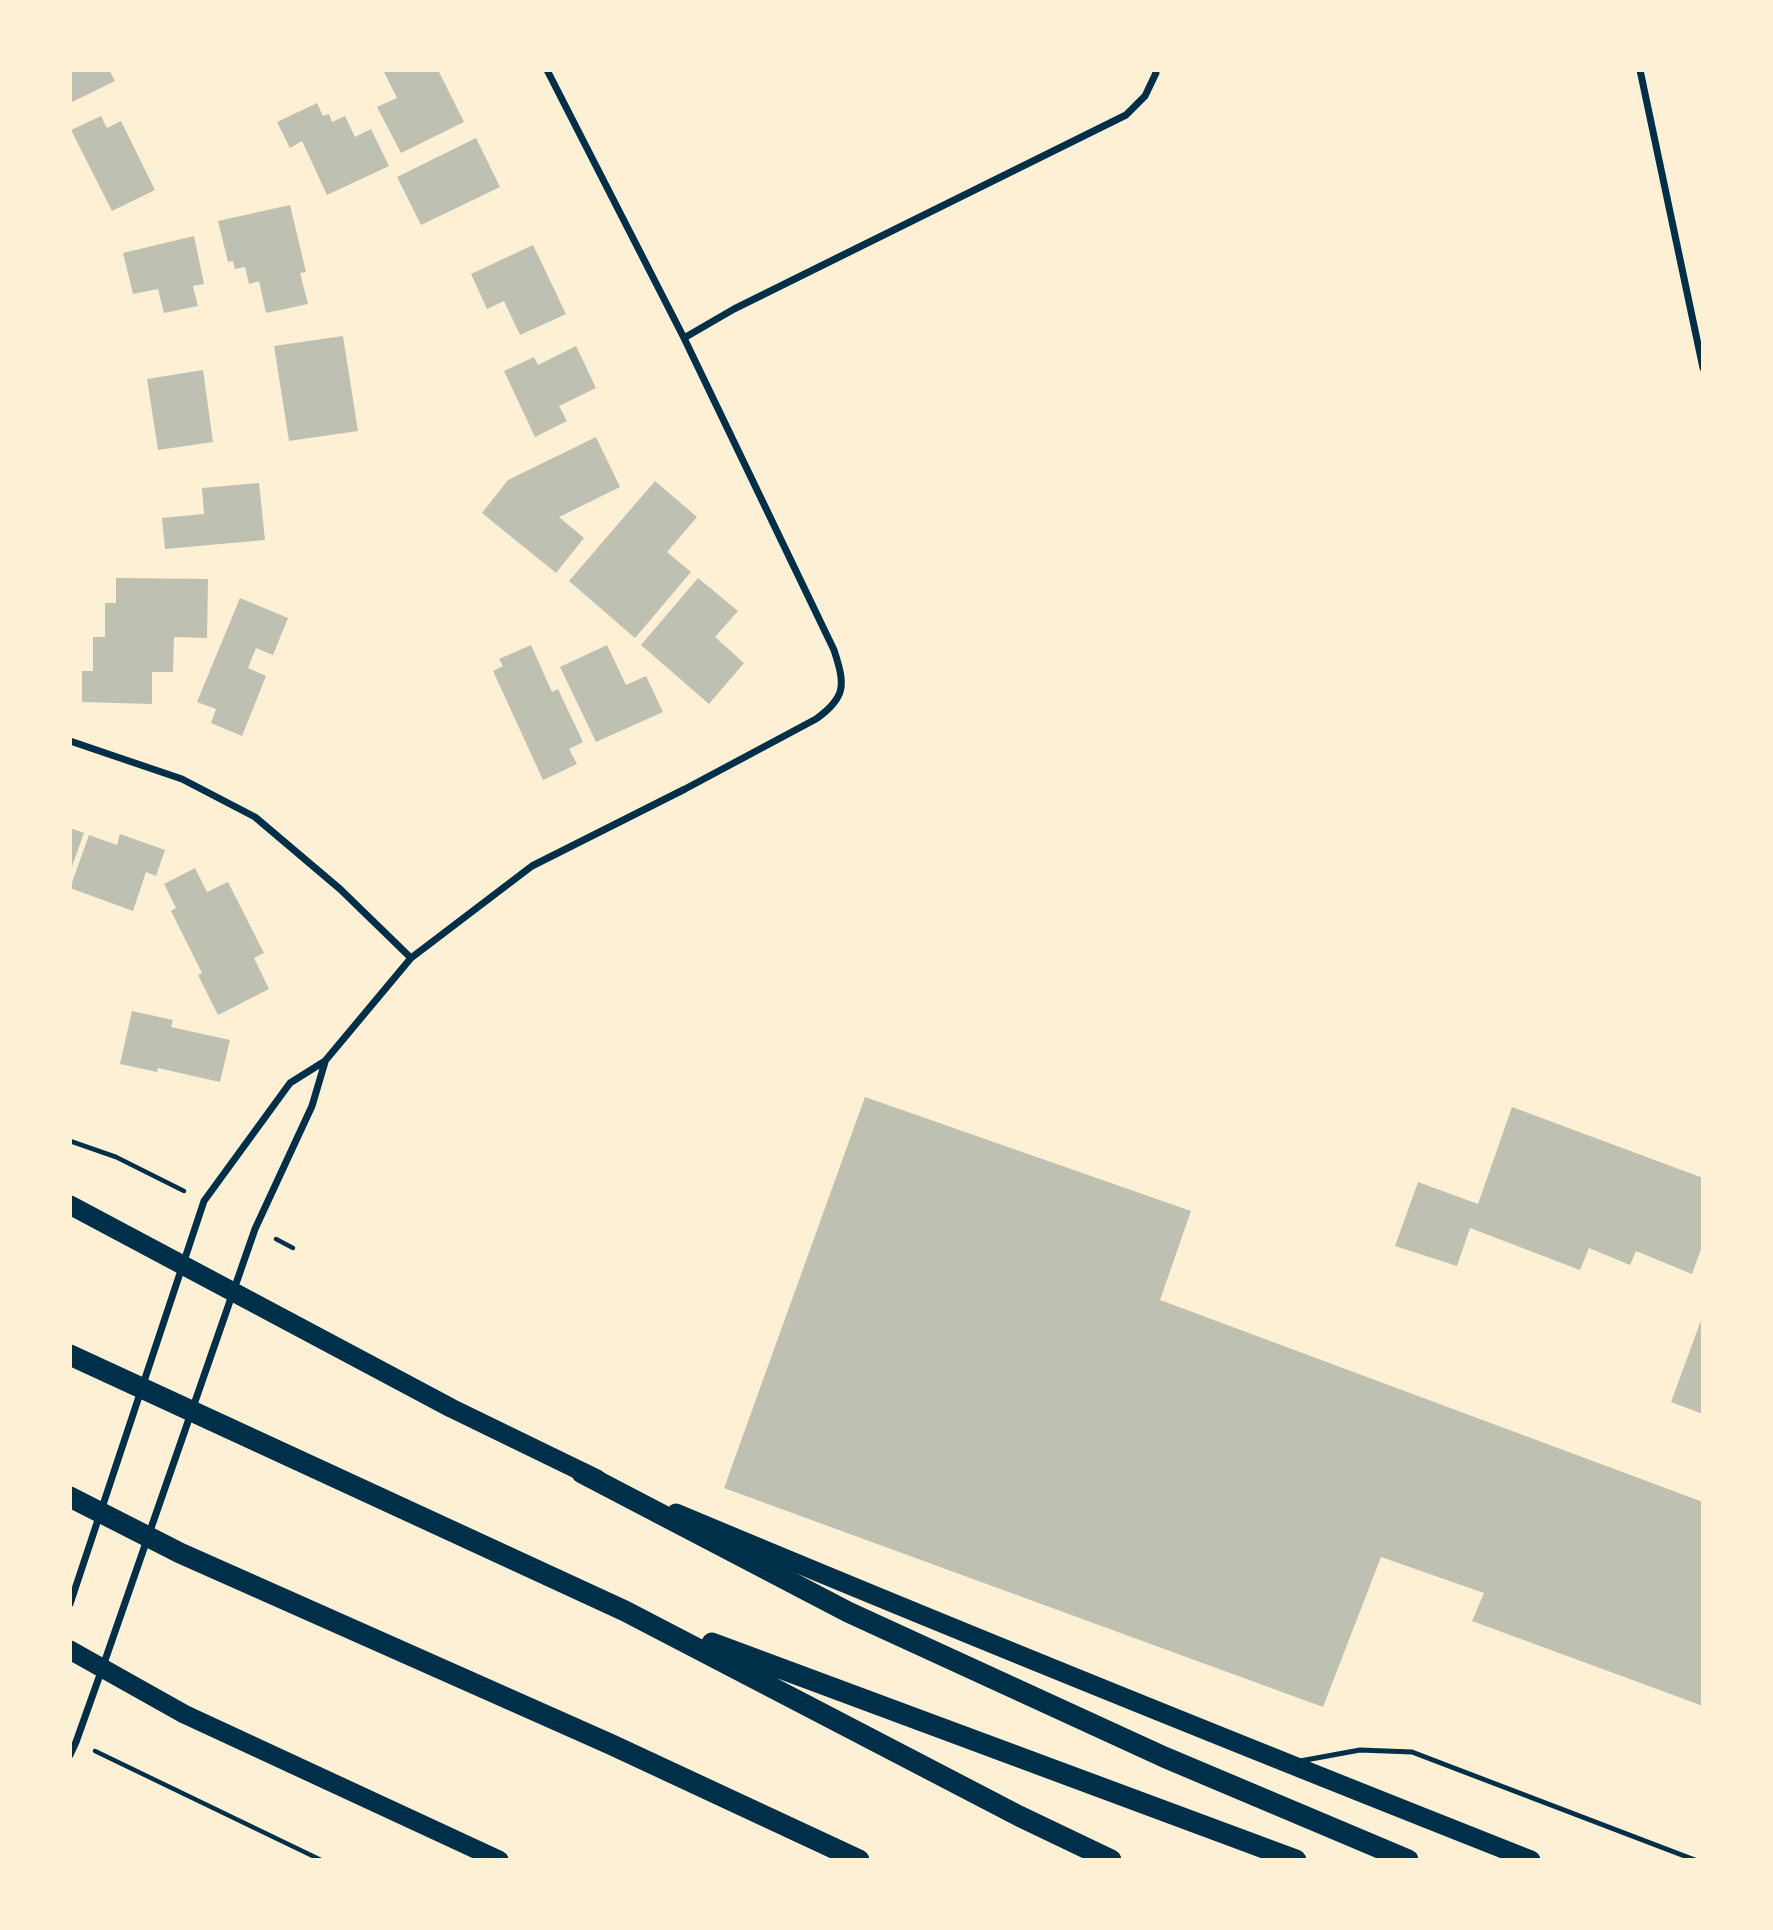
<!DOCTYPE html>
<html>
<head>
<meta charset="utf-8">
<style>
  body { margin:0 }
  #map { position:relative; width:1773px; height:1930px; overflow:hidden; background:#fdf0d5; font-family:"Nunito Sans",sans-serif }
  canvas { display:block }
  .frame { position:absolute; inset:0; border:72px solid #fdf0d5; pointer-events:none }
</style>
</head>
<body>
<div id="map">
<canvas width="1773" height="1930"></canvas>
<div class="frame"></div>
</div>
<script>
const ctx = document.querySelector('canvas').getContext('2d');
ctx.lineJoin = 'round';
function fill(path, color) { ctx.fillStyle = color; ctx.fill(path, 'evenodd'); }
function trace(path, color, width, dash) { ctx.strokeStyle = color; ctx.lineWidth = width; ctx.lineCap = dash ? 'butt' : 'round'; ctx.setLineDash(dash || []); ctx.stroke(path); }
const building = new Path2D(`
  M70,70H109L115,81L70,103Z
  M383,70H438L464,122L401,153L377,107L397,98Z
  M317,103L323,116L329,114L332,122L345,116L355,137L371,129L389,166L327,195L302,141L290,148L277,122Z
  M101,116L107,128L121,121L155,190L112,211L71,130Z
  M476,138L500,187L421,225L397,177Z
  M290,205L306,272L300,273L308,304L266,313L259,281L249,284L245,267L235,269L233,261L228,262L218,221Z
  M194,236L204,284L193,286L198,306L164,313L158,289L133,294L123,253Z
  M533,245L566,314L520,335L504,301L487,309L471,274Z
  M343,336L358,431L289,441L274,346Z
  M576,346L596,388L559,406L567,421L535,437L504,371L534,357L538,365Z
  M203,370L213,442L158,450L147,379Z
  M596,437L620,487L559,517L584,538L556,573L482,513L508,480Z
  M655,481L697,517L667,552L691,572L635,638L569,581Z
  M259,483L265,540L165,549L162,518L204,514L202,488Z
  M116,578L208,579L207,638L174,637L173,672H152V704L82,702V671H93V637H105V603H116Z
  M698,578L738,611L715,637L744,663L709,704L641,645Z
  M240,598L288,618L273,655L256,648L248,668L266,676L242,736L211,723L216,709L197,702Z
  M531,645L552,692L558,689L583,742L569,749L577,764L543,780L493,671L503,666L499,659Z
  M607,645L626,685L646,676L663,712L596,742L560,667Z
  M70,828L84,833L70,872Z
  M120,834L165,850L156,876L146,872L133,911L70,888L89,835L117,845Z
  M195,868L207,892L228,882L264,953L254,958L269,989L218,1015L198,975L202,973L171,911L176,908L164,884Z
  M132,1011L173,1020L171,1027L230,1040L220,1082L158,1068L157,1072L120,1064Z
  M865,1097L1191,1211L1160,1300L1703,1502V1706L1472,1621L1484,1593L1381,1557L1323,1707L724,1488Z
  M1512,1107L1703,1178V1244L1692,1274L1636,1251L1630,1265L1589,1248L1580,1270L1470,1228L1457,1266L1395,1246L1418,1182L1478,1204Z
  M1703,1315V1414L1671,1402Z`);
const path = new Path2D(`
  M70,1141L116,1157L184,1191
  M276,1239L293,1248
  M95,1751L321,1860`);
const service = new Path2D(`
  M1300,1761L1360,1750L1412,1752L1695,1860`);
const minor = new Path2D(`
  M1640,70L1703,368
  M684,338L734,309L1126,115L1145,96L1156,73L1155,70
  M70,741L182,779L255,817L340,889L411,958
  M70,1604L204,1201L290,1083L325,1061L411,958L532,866L685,789L816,719C847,697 845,684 834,650L684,338L547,70
  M70,1755L76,1742L102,1669L255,1229L312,1106L325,1062`);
const trunk = new Path2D(`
  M70,1205L451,1408L597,1479
  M676,1513C960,1632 1245,1747 1531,1860
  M70,1650L184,1714L499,1860`);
const motorway = new Path2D(`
  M70,1355L625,1611L1019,1816L1111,1860
  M582,1473L848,1612L1164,1757L1408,1860
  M70,1497L180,1553L610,1744L859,1860
  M712,1643L1296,1860`);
fill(building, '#bec0b2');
trace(path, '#003049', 4.5);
trace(service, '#003049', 5);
trace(minor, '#003049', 7);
trace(trunk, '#003049', 19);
trace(motorway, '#003049', 21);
</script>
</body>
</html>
